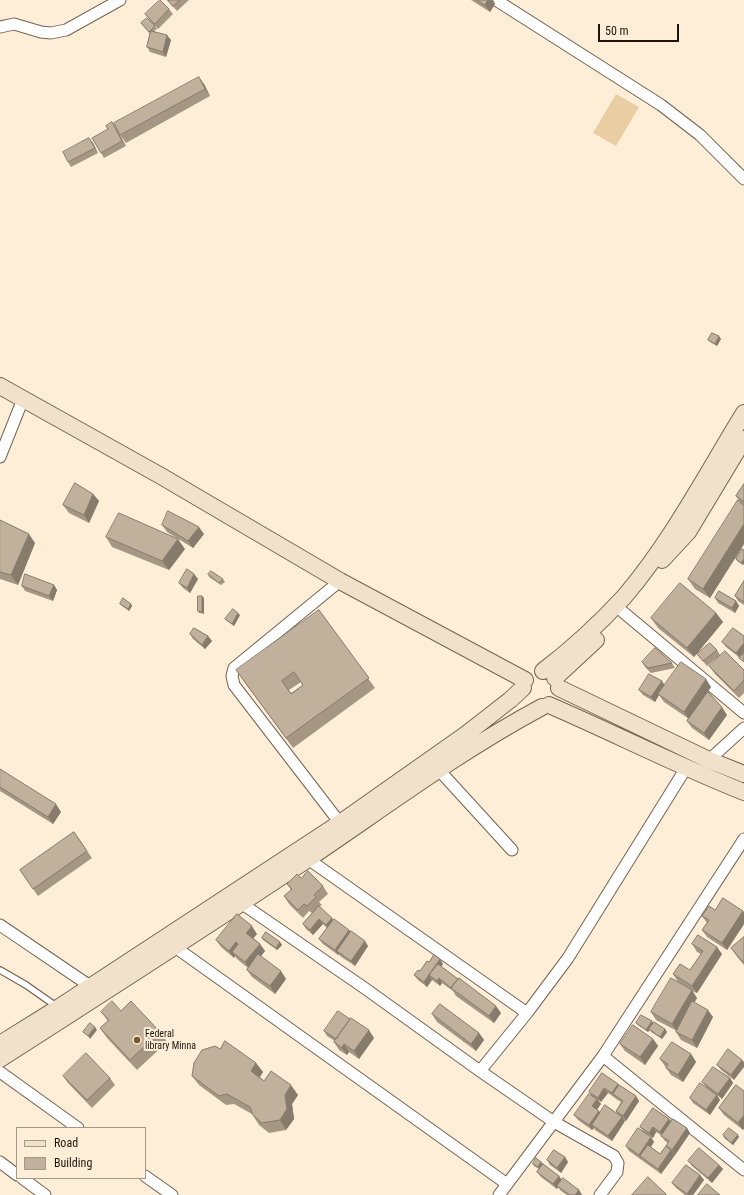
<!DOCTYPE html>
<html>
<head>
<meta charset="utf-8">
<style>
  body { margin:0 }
  #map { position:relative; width:744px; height:1195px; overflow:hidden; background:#ffeed7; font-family:"Roboto Condensed",sans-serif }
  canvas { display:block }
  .legend { position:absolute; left:16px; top:1127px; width:130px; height:52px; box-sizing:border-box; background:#ffeed7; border:1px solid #a49887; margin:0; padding:5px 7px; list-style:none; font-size:12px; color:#1c160f }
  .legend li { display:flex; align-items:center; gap:8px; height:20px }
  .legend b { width:20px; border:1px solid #a49887 }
  .scale { position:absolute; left:598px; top:24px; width:81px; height:18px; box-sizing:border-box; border:2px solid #1c160f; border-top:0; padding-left:5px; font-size:12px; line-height:14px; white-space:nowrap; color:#1c160f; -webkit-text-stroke:3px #ffeed7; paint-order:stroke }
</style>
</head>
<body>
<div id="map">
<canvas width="744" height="1195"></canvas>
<ul class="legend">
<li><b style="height:5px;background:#f1e1ca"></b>Road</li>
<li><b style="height:11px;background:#c1b09b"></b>Building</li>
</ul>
<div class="scale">50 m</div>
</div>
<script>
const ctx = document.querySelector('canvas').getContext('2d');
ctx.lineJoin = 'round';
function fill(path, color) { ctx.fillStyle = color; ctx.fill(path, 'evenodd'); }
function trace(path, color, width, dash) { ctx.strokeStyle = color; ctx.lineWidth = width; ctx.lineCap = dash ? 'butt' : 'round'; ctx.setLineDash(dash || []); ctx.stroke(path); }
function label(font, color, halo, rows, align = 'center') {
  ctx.font = font + ' "Roboto Condensed",sans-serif'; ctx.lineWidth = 4; ctx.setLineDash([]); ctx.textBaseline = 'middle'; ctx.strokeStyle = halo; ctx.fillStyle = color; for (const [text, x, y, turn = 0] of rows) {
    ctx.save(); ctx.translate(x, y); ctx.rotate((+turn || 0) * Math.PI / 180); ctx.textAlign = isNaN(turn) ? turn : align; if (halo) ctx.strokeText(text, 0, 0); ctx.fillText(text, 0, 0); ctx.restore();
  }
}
const green = new Path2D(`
  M616,94L639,107L616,146L593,133Z`);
const lane = new Path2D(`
  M0,970L26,985L56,1006`);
const street = new Path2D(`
  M496,0L661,105L700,135L744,179
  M0,27L14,24L41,32L51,33L66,30L120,0
  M0,457L23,399
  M623,612L744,713
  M709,760L744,728
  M438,769L512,850
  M340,823L234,685L232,676L234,668L340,581
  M308,859L527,1013
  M241,903L363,987L480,1071L554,1122L614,1156L618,1163L617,1172L600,1195
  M0,925L90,986
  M175,947L507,1184
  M603,1056L744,1170
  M480,1071L527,1013L568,958L686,768
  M0,1072L78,1128
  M0,1162L17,1175
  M145,1176L172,1195
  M22,1178L45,1195
  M499,1195L603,1056L744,839`);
const secondary = new Path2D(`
  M0,386L161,476L340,581L525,680
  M662,560L688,532L744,439
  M543,671C572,649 599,624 624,597C671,542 706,475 744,413
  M555,678L596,640
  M559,688L709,760L744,774
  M549,705C614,733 678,766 744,792
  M0,1044L58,1008L340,823L465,735L510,700L523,688
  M0,1059C103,993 206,927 308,859C385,807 460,751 542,707`);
const wall = new Path2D(`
  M167,0H189L177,11Z
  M471,0H493L495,4L490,12Z
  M169,9L173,14L158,29L149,19L145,14Z
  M141,23L155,26L157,29L154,31L171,40L166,57L150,52L147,47L150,34Z
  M204,84L210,96L126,143L120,135Z
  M112,122L115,127L126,146L104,158L101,153L108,129Z
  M89,138L93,143L98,153L71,167L68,162Z
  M721,339L717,346L710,342L708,340Z
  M744,484V506L742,504L744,506V544L710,598L695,589L688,579L740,502L736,496Z
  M93,494L99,501L89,523L69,513L63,505Z
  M0,520L35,543L18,585L0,579Z
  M162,525L204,534L193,548L167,532Z
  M106,537L185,549L169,570L112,547Z
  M742,549L743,565L737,561L736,559Z
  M194,574L198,579L190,593L183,588L179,583Z
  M208,574L223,579L225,582L221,585L209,577Z
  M744,581V605L738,601L735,596Z
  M54,585L57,590L53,601L25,591L22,586Z
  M204,598V614L199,613L198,611Z
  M715,598L736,601L739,606L735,613L718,603Z
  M120,604H131L132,606L129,611L122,606Z
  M319,610L375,688L293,748L243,680ZM301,682L303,685L291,693L289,690Z
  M716,613L723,622L694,657L658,628L651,618Z
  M240,615L234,626L227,621L225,619Z
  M190,634L208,636L212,641L205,649L193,639Z
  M744,636V652L740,658L726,647L722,642Z
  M717,650L720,655L707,666L697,654Z
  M642,662L672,663L675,668L651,673L645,667Z
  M709,666L744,670V693L739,698L715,674Z
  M662,681L664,685L711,687L701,701L727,715L709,740L692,728L687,721L689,719L664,702L659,695L655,702L643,695L639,690Z
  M0,769L61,812L53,824L0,791Z
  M74,832L92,858L38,896L20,870Z
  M301,878L323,886L328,894L319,902L322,905L319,907L333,920L349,930L368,946L355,966L340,956L339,954L338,955L323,944L319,939L327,928L323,924L313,935L306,929L303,924L312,913L309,911L303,918L289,904L284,896L291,890L287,884Z
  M743,911L744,913V924L727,950L707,937L702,930L707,923L702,916Z
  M257,934L253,938L260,944L265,951L261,956L286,979L275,994L252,977L247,970L248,968L237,959L235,956L234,958L221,947L216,940Z
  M744,937V965L738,958L731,948Z
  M262,938L280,942L282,945L277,950L263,940Z
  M692,944L722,954L697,993L692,991L697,998L694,1003L713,1017L697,1048L681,1040L676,1032L677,1031L656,1020L651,1012L689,988L678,982L673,974L690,970L701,954L697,952Z
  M429,962L443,964L441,967L501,1013L494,1023L456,996L453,991L442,983L440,986L432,980L427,987L418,980L414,975L420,971Z
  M101,1012L160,1032L167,1042L137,1070L107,1038L100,1028L108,1021Z
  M432,1014L479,1033L484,1040L476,1051L437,1022Z
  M636,1023L665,1029L667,1032L662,1039L651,1032L650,1030L648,1032L638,1025Z
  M324,1031L374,1038L359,1059L349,1052L347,1055L339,1050L334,1042L335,1041L327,1036Z
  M653,1039L658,1046L645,1065L625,1051L620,1044Z
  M220,1049L256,1063L263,1072L260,1077L264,1081L298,1095L292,1104L294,1119L286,1130L269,1133L259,1125L252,1114L234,1104L226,1105L199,1085L192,1076Z
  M691,1054L696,1062L683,1082L671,1075L660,1059Z
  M744,1062L734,1080L721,1070L717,1065Z
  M63,1076L110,1078L115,1085L92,1108L68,1083Z
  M730,1078L733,1083L722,1099L717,1095L720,1100L710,1115L693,1103L690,1098L706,1087L702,1082Z
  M619,1085L636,1096L639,1101L626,1121L623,1119L625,1121L612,1141L595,1130L594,1128L592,1130L578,1120L574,1115L592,1096L589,1092ZM608,1093L615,1098L616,1099L621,1102L616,1111L617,1114L600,1113L597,1109L601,1104L597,1100L601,1102Z
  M736,1085L743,1130L724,1115L719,1108Z
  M669,1119L671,1121L687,1128L690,1133L675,1155L673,1153L675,1155L661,1174L629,1151L626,1146L651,1137L654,1142L651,1147L660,1154L667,1148L666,1146L668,1143L665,1141L661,1135L656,1132L653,1138L644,1132L640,1127Z
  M723,1135H738L739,1137L733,1145L724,1138Z
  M565,1157L568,1162L561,1173L550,1165L547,1160Z
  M688,1161L719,1165L723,1169L712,1183L692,1166Z
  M541,1162L543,1164L559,1176L562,1180L579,1190L582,1195H567L561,1191L558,1187L557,1189L541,1177L537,1172L539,1169L534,1166L533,1164Z
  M700,1175L704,1180L693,1195H685L676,1188L672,1183Z`);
const shadedWall = new Path2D(`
  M488,0H493L495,4L490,12L485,5Z
  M167,35L171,40L166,57L163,52Z
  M199,77L204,84L210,96L205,89Z
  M112,122L115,127L126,146L122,141Z
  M89,138L93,143L98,153Z
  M719,336L721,339L717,346L715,344Z
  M93,494L99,501L89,523L84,515Z
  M744,524V544L710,598L703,589Z
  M199,527L204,534L193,548L188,541Z
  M29,534L35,543L18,585L11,575Z
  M178,539L185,549L169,570L162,561Z
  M744,559V564L743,565L741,563Z
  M194,574L198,579L190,593L187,588Z
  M54,585L57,590L53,601L49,596Z
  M202,596L204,598V614L202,612Z
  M736,601L739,606L735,613L732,608Z
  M131,604L132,606L129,611L128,609Z
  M238,613L240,615L234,626L232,624Z
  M716,613L723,622L694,657L687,648Z
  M208,636L212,641L205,649L202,645Z
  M744,643V652L740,658L736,653Z
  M706,679L711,687L689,719L684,712Z
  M662,681L665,686L658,694L659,695L655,702L651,697Z
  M722,707L727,715L709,740L704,733Z
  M56,804L61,812L53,824L48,817Z
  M743,911L744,913V924L727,950L722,943Z
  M332,918L335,923L329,930L326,925Z
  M319,919L323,924L313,935L310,930Z
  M252,926L257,934L252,940L246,933Z
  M349,930L353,935L337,951L339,954L338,955L335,950Z
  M365,941L368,946L355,966L351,961Z
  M236,942L241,949L232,952L235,956L234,958L229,951Z
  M280,942L282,945L277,950L276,948Z
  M260,944L265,951L250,970L245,962Z
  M717,947L722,954L697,993L692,986Z
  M440,959L443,964L433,978L429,975L432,980L427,987L424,982Z
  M281,971L286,979L275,994L270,986Z
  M439,978L442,983L440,986L437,981Z
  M692,990L697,998L677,1032L672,1024Z
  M496,1006L501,1013L494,1023L489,1016Z
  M708,1010L713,1017L697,1048L692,1040Z
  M652,1021L654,1024L648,1032L646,1030Z
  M95,1027L97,1030L90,1039L88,1036Z
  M665,1029L667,1032L662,1039L660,1037Z
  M369,1030L374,1038L359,1059L354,1051Z
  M479,1033L484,1040L476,1051L471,1044Z
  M653,1039L658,1046L645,1065L640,1057Z
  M344,1044L349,1052L347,1055L342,1048Z
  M691,1054L696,1062L683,1082L678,1075Z
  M742,1060L744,1062V1067L734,1080L731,1075Z
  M256,1063L263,1072L257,1081L251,1071Z
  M730,1078L733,1083L722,1099L718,1094Z
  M618,1084L622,1088L613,1094L615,1098L612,1093Z
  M291,1085L298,1095L292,1104L294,1119L286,1130L280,1120L285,1095Z
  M604,1088L608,1093L601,1102L598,1098Z
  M717,1095L720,1100L710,1115L706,1110Z
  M636,1096L639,1101L626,1121L623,1116Z
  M597,1099L601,1104L596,1111L592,1106Z
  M599,1111L602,1116L592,1125L594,1128L592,1130L589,1125Z
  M744,1115V1129L743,1130L738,1123Z
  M622,1117L625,1121L612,1141L608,1136Z
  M669,1119L673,1124L664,1137L660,1132Z
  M653,1127L656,1132L653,1138L649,1133Z
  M687,1128L690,1133L675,1155L672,1150Z
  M738,1135L739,1137L733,1145L731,1143Z
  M651,1137L654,1142L643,1158L640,1156L642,1160L639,1155Z
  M671,1150L675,1155L661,1174L658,1169Z
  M565,1157L568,1162L561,1173L557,1168Z
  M541,1162L543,1164L539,1170L538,1167Z
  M719,1165L723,1169L712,1183L708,1178Z
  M700,1175L704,1180L693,1195H688L687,1194Z
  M559,1176L562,1181L557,1186L558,1187L557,1189L553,1184Z
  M579,1190L582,1195H575Z`);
const building = new Path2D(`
  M160,0L169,9L155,24L145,14Z
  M168,0H180L173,6Z
  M477,0H488L485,5Z
  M147,18L155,26L149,32L141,23Z
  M151,31L167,35L163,52L147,47Z
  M199,77L205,89L120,135L114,123Z
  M112,122L122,141L101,153L92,138L108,129L106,126Z
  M89,138L95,148L68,162L63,152Z
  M712,333L719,336L715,344L708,340Z
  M75,483L93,494L84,515L63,505Z
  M744,484V502L736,496Z
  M738,500L744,506V524L703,589L688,579Z
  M168,511L199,527L188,541L162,525Z
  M119,513L178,539L162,561L106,537Z
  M0,520L29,534L11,575L0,572Z
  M742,549L744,550V559L741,563L736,559Z
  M187,569L194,574L187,588L179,583Z
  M211,571L223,579L219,583L208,574Z
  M25,574L54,585L49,596L22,586Z
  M744,581V602L735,596Z
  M680,583L716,613L687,648L651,618Z
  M719,591L736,601L732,608L715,598Z
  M198,596H202V612L198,611Z
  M123,598L131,604L128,609L120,604Z
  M233,609L238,613L232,624L225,619Z
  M319,610L369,678L286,738L236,670ZM294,672L303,685L291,694L282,681Z
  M194,628L208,636L202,645L190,634Z
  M733,628L744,636V643L736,653L722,642Z
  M710,643L717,650L703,661L697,654Z
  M655,648L672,663L648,668L642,662Z
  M725,651L744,670V680L734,691L709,666Z
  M744,653V662L739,658Z
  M681,662L706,679L684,712L658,694Z
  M649,674L662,681L651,697L639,690Z
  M708,692L722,707L704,733L687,721Z
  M0,769L56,804L48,817L0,787Z
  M74,832L87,851L33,889L20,870Z
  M308,871L323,886L314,895L316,897L307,906L304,904L298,910L284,896L292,889L287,884L297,874L301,878Z
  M723,898L743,911L722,943L702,930L709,920L702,916L709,906L715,910Z
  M319,906L332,918L326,925L319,919L310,930L303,924Z
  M237,914L252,926L246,933L260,944L245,962L232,952L238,944L236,942L229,951L216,940Z
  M334,919L349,930L335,950L319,939Z
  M351,931L365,941L351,961L337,951Z
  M266,932L280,942L276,948L262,938Z
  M698,935L717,947L692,986L673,974L680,964L690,970L703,951L692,944Z
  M744,937V963L731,948Z
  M258,954L281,971L270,986L247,970Z
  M434,955L440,959L424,982L414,975L418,970L420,971L427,961L429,962Z
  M438,964L458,979L451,988L439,978L437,981L429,975Z
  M459,978L496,1006L489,1016L451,988Z
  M671,978L692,990L672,1024L651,1012Z
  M112,1001L121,1011L131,1001L160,1032L130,1060L100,1028L109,1020L101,1012Z
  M692,1001L708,1010L692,1040L676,1032Z
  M440,1004L479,1033L471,1044L432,1014Z
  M338,1011L350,1019L336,1039L324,1031Z
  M641,1015L652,1021L646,1030L636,1023Z
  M351,1018L369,1030L354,1051L344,1044L342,1048L334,1042Z
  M654,1022L665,1029L660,1037L649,1029Z
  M90,1023L95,1027L88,1036L83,1032Z
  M633,1025L653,1039L640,1057L620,1044Z
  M225,1041L256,1063L251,1071L264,1081L271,1071L291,1085L285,1095L287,1109L280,1120L262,1123L253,1115L250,1107L227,1094L219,1096L192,1076L194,1063L202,1050L215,1046L220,1049Z
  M672,1042L691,1054L678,1075L666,1068L668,1064L660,1059Z
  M728,1049L742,1060L731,1075L717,1065Z
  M86,1053L110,1078L87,1100L63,1076Z
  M713,1067L730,1078L718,1094L702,1082Z
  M602,1073L618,1084L612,1093L604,1088L598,1098L589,1092Z
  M700,1083L717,1095L706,1110L690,1098Z
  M619,1085L636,1096L623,1116L616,1111L623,1101L613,1094Z
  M736,1085L744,1091V1115L738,1123L719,1108Z
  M589,1094L597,1099L592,1106L599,1111L589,1125L574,1115Z
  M605,1105L622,1117L608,1136L592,1125Z
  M653,1108L669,1119L660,1132L653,1127L649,1133L640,1127Z
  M673,1119L687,1128L672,1150L666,1146L669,1141L661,1136Z
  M638,1128L651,1137L639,1155L626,1146Z
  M729,1128L738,1135L731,1143L723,1135Z
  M648,1145L660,1154L666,1146L671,1150L658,1169L640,1156Z
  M699,1148L719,1165L708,1178L688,1161Z
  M554,1150L565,1157L557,1168L547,1160Z
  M536,1158L541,1162L538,1167L533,1164Z
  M543,1164L559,1176L553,1184L537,1172Z
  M686,1165L700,1175L687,1194L672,1183Z
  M648,1177L666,1194V1195H632Z
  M563,1178L579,1190L575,1195H570L557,1186Z
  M707,1184L720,1195H698Z`);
const markers = [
  [137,1040,4,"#76582c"]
];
const poiNames = [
  ["Federal",145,1034],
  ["library Minna",145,1046]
];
fill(green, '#ebcda4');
trace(lane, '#736451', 8);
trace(street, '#736451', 13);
trace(secondary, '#736451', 18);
trace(lane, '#fff', 5.5);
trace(street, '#fff', 11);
trace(secondary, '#f1e1ca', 16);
fill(wall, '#a69785');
fill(shadedWall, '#877b6c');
fill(building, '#c1b09b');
trace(building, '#877b6c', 1);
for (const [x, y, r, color] of markers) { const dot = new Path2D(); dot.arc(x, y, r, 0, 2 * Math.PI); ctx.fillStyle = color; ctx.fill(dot); trace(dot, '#ffeed7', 1.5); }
label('10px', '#1c160f', '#ffeed7', poiNames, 'left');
</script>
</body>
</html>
